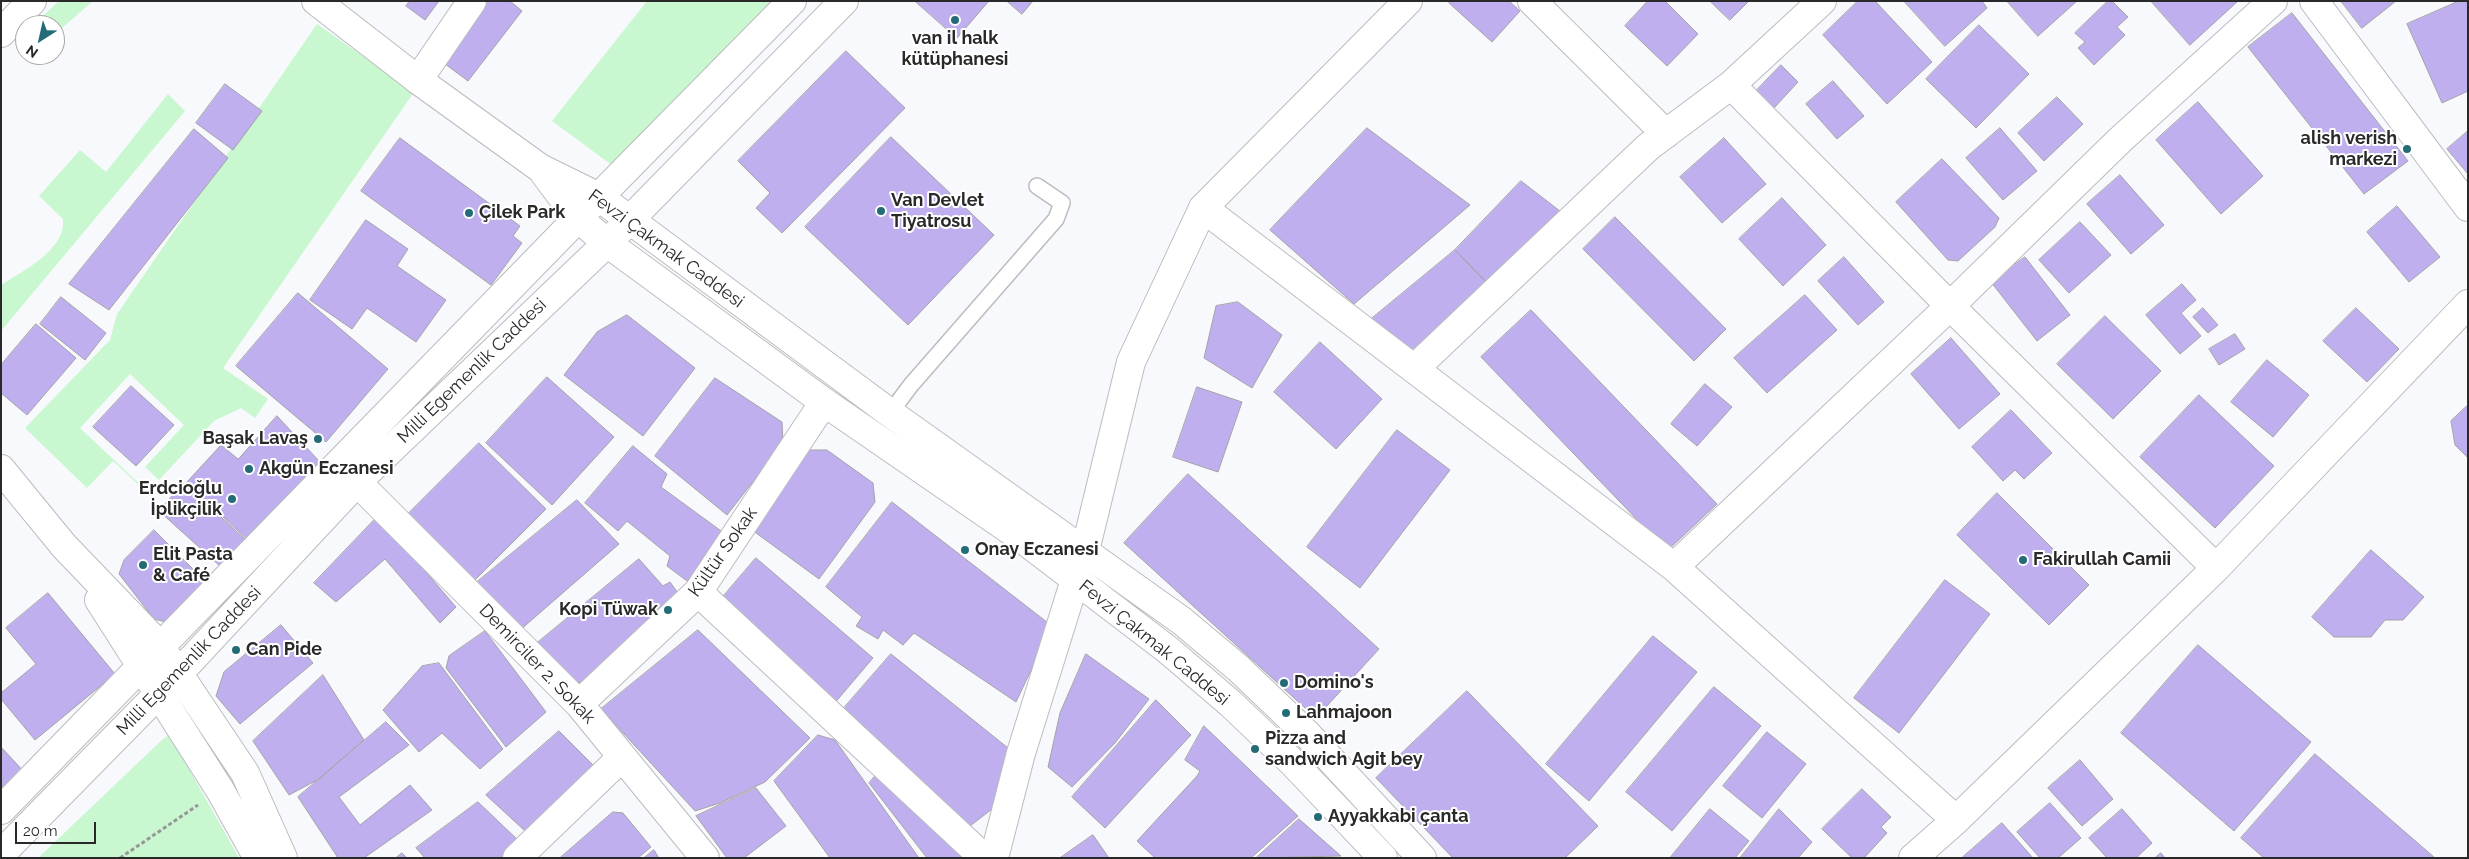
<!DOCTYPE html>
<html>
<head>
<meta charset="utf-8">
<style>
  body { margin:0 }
  #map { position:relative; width:2469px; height:859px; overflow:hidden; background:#f8f9fd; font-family:Raleway,sans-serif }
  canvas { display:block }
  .frame { position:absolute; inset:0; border:2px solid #29292a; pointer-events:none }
  .north { position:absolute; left:15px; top:15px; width:50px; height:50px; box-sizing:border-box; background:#fff; border:1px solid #a9a9aa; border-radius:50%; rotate:215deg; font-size:14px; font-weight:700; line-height:20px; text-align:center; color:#29292a }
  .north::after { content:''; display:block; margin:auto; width:18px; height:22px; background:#236c77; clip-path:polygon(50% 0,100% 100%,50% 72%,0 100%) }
  .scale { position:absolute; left:15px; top:822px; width:81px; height:22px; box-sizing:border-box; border:2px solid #29292a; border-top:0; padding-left:6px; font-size:15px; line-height:18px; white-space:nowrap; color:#29292a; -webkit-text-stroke:4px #fff; paint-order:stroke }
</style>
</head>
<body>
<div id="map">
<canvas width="2469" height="859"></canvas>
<div class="frame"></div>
<div class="north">N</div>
<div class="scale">20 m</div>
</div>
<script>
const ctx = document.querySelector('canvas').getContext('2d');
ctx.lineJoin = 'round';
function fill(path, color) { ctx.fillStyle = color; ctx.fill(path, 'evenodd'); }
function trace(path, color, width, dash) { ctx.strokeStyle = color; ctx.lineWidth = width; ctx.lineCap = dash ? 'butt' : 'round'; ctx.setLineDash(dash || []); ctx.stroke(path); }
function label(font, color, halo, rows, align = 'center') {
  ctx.font = font + ' Raleway,sans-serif'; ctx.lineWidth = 4; ctx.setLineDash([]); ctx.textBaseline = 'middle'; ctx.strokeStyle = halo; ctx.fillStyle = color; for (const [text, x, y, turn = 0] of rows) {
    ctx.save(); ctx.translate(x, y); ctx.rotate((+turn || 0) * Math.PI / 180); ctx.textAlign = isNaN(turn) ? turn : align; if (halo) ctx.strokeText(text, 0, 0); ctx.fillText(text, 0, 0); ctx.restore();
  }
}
const green = new Path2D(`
  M59,1H93L55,34V25H33Z
  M647,1H774L613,166L552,121Z
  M317,24L414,92L223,368L268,399L255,418L241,408L214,421L159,480L145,467L184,425L130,374L80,428L144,488L143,489L113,461L87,488L25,428L110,340L117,314Z
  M168,94L185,111L1,331V285C24,270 66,250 63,219L39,196L80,150L106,172Z
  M170,735L239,858H38L164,738Z`);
const building = new Path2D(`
  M410,1H439L425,20L406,6Z
  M481,1H510L522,11L468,81L437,58Z
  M915,1H989L957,38Z
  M1007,1H1033L1022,14Z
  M1450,1H1509L1520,11L1492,42L1449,3Z
  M1648,1H1665L1698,34L1667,66L1625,26Z
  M1710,1H1749L1730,20Z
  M1858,1H1875L1932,62L1887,104L1823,35Z
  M1904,1H1982L1987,8L1945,46Z
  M2007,1H2077L2038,36Z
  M2108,1H2112L2128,17L2117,27L2125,35L2094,65L2078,48L2085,42L2075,33Z
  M2151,1H2238L2190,45Z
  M2341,1H2396L2362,28Z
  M2459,1H2468V91L2442,103L2407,24Z
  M2292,13L2408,161L2364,194L2248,47Z
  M1979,25L2029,74L1976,128L1926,79Z
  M846,51L905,108L782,233L756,208L770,193L738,161Z
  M1781,65L1798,82L1774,108L1756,91Z
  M1833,81L1864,116L1837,139L1806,104Z
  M225,84L262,111L233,150L196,123Z
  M2057,97L2083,124L2044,161L2018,133Z
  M2198,102L2263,176L2221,214L2156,140Z
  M1367,128L1470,205L1354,304L1270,230Z
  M2000,128L2037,171L2003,200L1966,158Z
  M194,129L228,158L109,310L69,284Z
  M2468,131V174L2447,149Z
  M891,137L994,235L908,325L805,227Z
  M400,138L520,226L513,236L522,243L491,285L361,191Z
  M1724,138L1766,184L1722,223L1680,177Z
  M1942,159L1999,218L1995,227L1958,261L1948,260L1896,202Z
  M2120,175L2164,225L2131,254L2087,204Z
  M1521,181L1569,218L1490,286L1455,250Z
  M1782,198L1826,245L1783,286L1739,239Z
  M2397,206L2440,257L2409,282L2367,232Z
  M1615,217L1726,329L1694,361L1583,249Z
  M366,220L408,249L397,266L446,300L416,342L367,308L352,329L310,300Z
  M2080,222L2111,255L2069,293L2039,260Z
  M1455,250L1490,286L1415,359L1370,320Z
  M1844,257L1884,302L1858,325L1818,281Z
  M2025,257L2070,315L2037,341L1991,282Z
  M2182,284L2196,300L2181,313L2201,336L2180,354L2146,315Z
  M298,293L388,369L326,442L236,366Z
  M1805,295L1837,330L1767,393L1734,358Z
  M61,297L106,333L85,360L40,324Z
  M1238,302L1282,335L1252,388L1204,358L1216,306Z
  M2203,308L2218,325L2208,333L2193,317Z
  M2356,308L2399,349L2367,382L2323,341Z
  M1531,310L1717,504L1667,551L1481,357Z
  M627,315L695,368L643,436L564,375L597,332Z
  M2105,316L2161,371L2113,419L2057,364Z
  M36,324L76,358L27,415L1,393V365Z
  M2235,334L2245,349L2219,365L2209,349Z
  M1951,338L2000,394L1959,429L1911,374Z
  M1320,342L1382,399L1336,449L1274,392Z
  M2267,360L2309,395L2273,437L2231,402Z
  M547,377L614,437L552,505L486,443Z
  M715,378L782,422L783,443L727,515L655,456Z
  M1705,384L1732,407L1697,446L1671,424Z
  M131,386L174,425L136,466L93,427Z
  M1197,387L1242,402L1218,472L1173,457Z
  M2199,395L2274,466L2215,528L2140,457Z
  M2468,405V458L2455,445L2451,421Z
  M2011,410L2052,453L2024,479L2015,470L2003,481L1972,447Z
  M277,416L320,462L248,540L186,483L221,445L238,459Z
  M1397,430L1450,470L1360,588L1307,547Z
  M479,443L546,509L472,583L406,516Z
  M633,446L667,474L661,487L728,536L691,584L667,566L670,556L627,521L618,531L585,503Z
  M810,450H827L873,483L875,502L819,579L752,530Z
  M1188,474L1379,649L1316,718L1124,543Z
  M184,483L246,540L221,567L159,511Z
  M1997,493L2089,585L2049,625L1957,535Z
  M577,500L619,544L519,631L477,582Z
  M892,502L1052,626L1016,702L914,633L903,645L883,630L878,639L856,626L862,617L826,587Z
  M378,516L456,607L440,623L385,559L336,602L314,583Z
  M154,530L206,582L166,622L154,619L119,574L124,560Z
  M2371,550L2424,597L2403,620H2385L2371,637H2334L2312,617Z
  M756,558L873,658L833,705L716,605Z
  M639,559L663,586L670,582L683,600L582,683L566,680L536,644Z
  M1945,580L1990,614L1899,733L1854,698Z
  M48,593L115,674L35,740L1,699V693L36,664L6,628Z
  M281,625L313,663L240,724L216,696L224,672Z
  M698,630L810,738L765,782L720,803L695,811L601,709Z
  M485,631L546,712L506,747L446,668L449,656Z
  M1653,636L1697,672L1589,801L1546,764Z
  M2198,645L2311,742L2234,831L2121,733Z
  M891,654L1013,752L996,806L970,826L844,708Z
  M1086,654L1149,699L1115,743L1072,787L1048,767L1060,713Z
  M439,663L503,749L480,769L442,733L419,752L383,710L422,666Z
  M323,675L364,740L319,779L289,795L253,741Z
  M1714,687L1761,726L1672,831L1626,792Z
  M1467,691L1598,826L1565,858H1453L1376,778Z
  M1156,700L1191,735L1105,828L1072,797Z
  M386,722L409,745L339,797L360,825L410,785L432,810L364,858H338L298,797Z
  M1204,726L1298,816L1251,858H1155L1137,841L1197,776L1200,771L1185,760Z
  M559,731L598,770L525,831L486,795Z
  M1767,732L1806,764L1762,818L1723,786Z
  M818,735L835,740L919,858H830L774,781Z
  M1,747L27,775L1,799Z
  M2315,754L2435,858H2264L2241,838Z
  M2080,760L2113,799L2082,826L2048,788Z
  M879,772L976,858H927L869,783Z
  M756,788L786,826L744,858H727L696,816Z
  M1862,789L1891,817L1881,827L1887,833L1864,858H1852L1822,829Z
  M478,802L520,842L500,858H425L416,848Z
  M2050,803L2081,838L2058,858H2040L2017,832Z
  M1710,809L1749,841L1735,858H1670Z
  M1779,809L1812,842L1798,858H1740Z
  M2122,809L2152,843L2136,858H2107L2089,838Z
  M613,812L623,813L651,847L638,858H560Z
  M1299,819L1341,856L1256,858Z
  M2002,823L2033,858H1964L1963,857Z
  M1093,835L1109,858H1060Z
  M654,850L659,858H644Z
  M402,853L407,858H396Z
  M2161,853L2165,858H2155Z`);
const path = new Path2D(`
  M120,858L198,805`);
const service = new Path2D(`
  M890,413L911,385L1056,219L1062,203L1037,186`);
const minor = new Path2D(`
  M1532,1L1666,134
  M2314,1L2468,207
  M1,33L32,1
  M418,80L472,1
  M1731,85L1950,306L2216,568
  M1203,208L1674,567L1956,820L2216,568L2468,304
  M1414,369L1648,147L1731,85L1822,1
  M357,482L579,704L705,858
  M1674,567L1950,306L2120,140L2273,1
  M698,592L984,858
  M579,704L698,592L824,402
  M517,858L621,758
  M1913,858L1956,820`);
const tertiary = new Path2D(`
  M1,469L64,546L160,646L245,773L283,858
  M1085,551L1131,362L1203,208L1408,1
  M99,600L220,790L258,858
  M1,810L578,218L792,1
  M1,854L178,674L357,482L607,243L844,1
  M994,858L1021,753L1075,580`);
const secondary = new Path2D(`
  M316,1L418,80L540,168L599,197L890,413L1182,621L1238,668L1306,733L1422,858
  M544,173L578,218L607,243L824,402L1020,537L1168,650L1230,703L1293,763L1383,858`);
const markers = [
  [955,20,5,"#236c77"],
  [2407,149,5,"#236c77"],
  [881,211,5,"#236c77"],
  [469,213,5,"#236c77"],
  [318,439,5,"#236c77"],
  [249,469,5,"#236c77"],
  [232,499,5,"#236c77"],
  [965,550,5,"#236c77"],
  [2023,560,5,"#236c77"],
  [143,565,5,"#236c77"],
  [668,610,5,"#236c77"],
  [236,650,5,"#236c77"],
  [1284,683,5,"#236c77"],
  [1286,713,5,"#236c77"],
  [1255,749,5,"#236c77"],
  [1318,817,5,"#236c77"]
];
const poiNames = [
  ["van il halk",955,39,"center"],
  ["kütüphanesi",955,60,"center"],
  ["alish verish",2397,139,"right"],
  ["markezi",2397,160,"right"],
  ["Van Devlet",891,201],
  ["Tiyatrosu",891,222],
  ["Çilek Park",479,213],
  ["Başak Lavaş",308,439,"right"],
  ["Akgün Eczanesi",259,469],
  ["Erdcioğlu",222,489,"right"],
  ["İplikçilik",222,510,"right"],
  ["Onay Eczanesi",975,550],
  ["Elit Pasta",153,555],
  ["& Café",153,576],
  ["Fakirullah Camii",2033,560],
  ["Kopi Tüwak",658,610,"right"],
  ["Can Pide",246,650],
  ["Domino's",1294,683],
  ["Lahmajoon",1296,713],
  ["Pizza and",1265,739],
  ["sandwich Agit bey",1265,760],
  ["Ayyakkabi çanta",1328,817]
];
const streetNames = [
  ["Fevzi Çakmak Caddesi",666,249,36],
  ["Milli Egemenlik Caddesi",472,371,-44],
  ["Kültür Sokak",723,552,-55],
  ["Fevzi Çakmak Caddesi",1154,643,39],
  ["Milli Egemenlik Caddesi",189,661,-46],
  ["Demirciler 2. Sokak",537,664,46]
];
fill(green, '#c9f7cf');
fill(building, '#c0afee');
trace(building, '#a4a3a6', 1);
trace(service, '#bbbcbf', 18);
trace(minor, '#bbbcbf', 30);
trace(tertiary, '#bbbcbf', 30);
trace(secondary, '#bbbcbf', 30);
trace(path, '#97979a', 3, [4, 2.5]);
trace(service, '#fff', 15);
trace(minor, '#fff', 28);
trace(tertiary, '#fff', 28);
trace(secondary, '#fff', 28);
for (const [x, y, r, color] of markers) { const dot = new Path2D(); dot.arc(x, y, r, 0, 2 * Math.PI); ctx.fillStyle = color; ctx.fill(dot); trace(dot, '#fff', 2); }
label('bold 18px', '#29292a', '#fff', poiNames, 'left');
label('18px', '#29292a', '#fff', streetNames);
</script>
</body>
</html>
